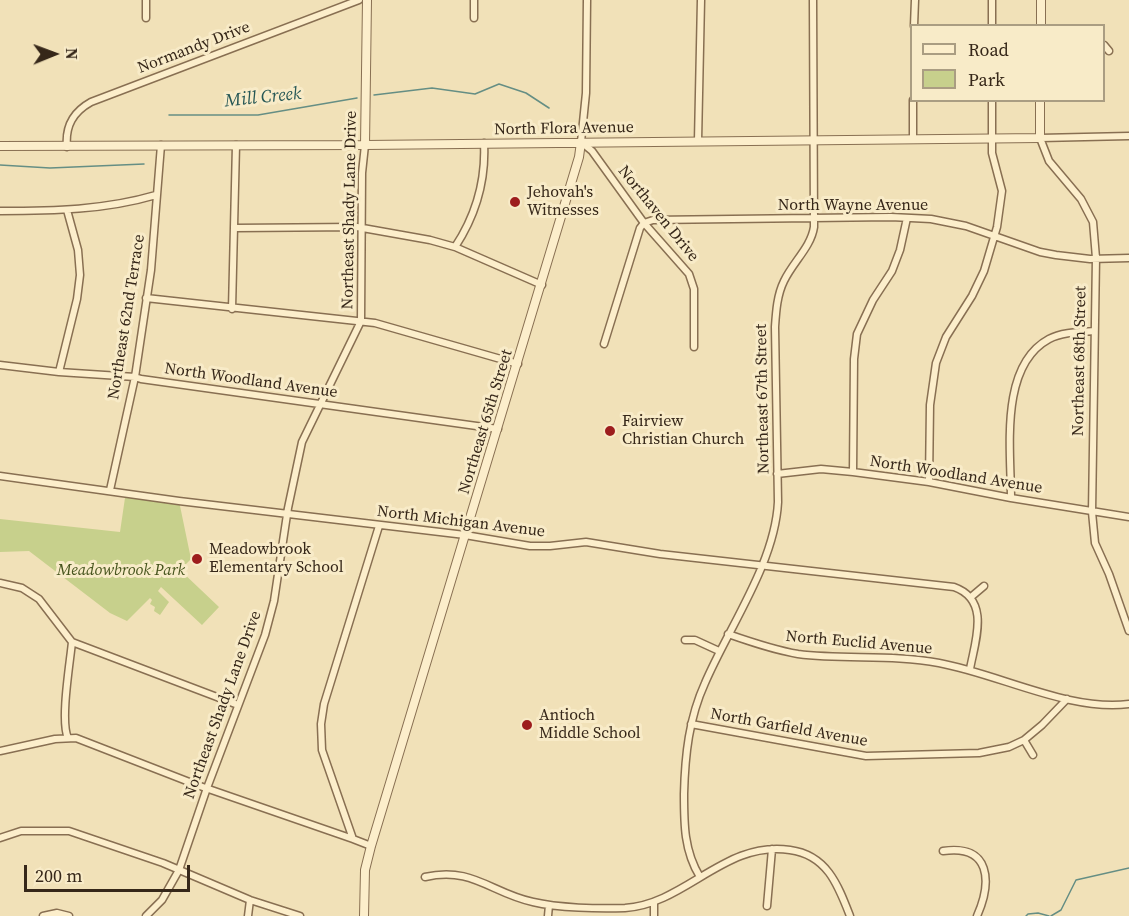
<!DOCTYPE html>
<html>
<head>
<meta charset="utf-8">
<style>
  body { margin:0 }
  #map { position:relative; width:1129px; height:916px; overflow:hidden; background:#f1e1b8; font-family:"Source Serif 4",serif }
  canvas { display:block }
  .legend { position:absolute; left:910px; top:24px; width:195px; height:78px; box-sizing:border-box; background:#f8ebc8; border:2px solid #aa9d82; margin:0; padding:8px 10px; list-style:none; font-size:18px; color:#362719 }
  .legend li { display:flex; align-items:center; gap:12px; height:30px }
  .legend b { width:30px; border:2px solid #aa9d82 }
  .north { position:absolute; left:24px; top:24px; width:60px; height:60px; -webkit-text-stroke:4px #f8ebc8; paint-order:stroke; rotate:89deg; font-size:16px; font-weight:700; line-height:24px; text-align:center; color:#362719 }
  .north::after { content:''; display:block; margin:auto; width:21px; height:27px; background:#362719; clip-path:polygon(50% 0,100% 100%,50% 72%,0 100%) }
  .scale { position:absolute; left:24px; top:865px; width:166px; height:27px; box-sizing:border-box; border:3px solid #362719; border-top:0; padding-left:8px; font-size:18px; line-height:21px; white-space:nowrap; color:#362719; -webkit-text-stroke:4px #f8ebc8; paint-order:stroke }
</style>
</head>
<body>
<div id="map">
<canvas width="1129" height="916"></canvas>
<ul class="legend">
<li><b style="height:8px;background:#fceecb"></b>Road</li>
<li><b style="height:16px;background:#c7d08c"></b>Park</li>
</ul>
<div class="north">N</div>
<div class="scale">200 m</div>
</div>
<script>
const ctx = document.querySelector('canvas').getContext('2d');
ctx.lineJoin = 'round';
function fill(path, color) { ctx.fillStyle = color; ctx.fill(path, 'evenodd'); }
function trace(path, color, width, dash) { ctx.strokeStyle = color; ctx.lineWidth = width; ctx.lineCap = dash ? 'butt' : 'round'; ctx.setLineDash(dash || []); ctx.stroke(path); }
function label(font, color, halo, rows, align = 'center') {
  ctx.font = font + ' "Source Serif 4",serif'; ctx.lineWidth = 6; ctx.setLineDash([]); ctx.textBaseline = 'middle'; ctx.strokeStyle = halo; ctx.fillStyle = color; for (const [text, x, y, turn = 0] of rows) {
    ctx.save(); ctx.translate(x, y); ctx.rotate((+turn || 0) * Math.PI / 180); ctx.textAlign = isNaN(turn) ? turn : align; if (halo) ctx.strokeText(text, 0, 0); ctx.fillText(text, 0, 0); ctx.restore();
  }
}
const green = new Path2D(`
  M126,491L179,501L191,559L180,570L219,607L202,625L161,587L158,591L169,602L160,615L154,611L155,607L150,604L152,600L150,598L127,621L110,613L29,551L0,552V519L120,532Z`);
const stream = new Path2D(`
  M374,95L432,88L475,94L499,84L526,93L549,108
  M169,115H258L357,98
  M0,165L50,168L144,164
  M1026,916L1028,914L1038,913L1049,916
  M1051,916L1061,910L1076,880L1129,868`);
const minor = new Path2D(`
  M146,0V18
  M587,0L586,93L581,142L592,151L644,223L689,274L694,289V347
  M992,0V26
  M474,18V0
  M914,26L915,0
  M1104,45L1109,51
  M1129,136L1040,138L1049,161L1081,199L1093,222L1096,258L1092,512L1095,543L1109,574L1129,631
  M913,138V100
  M698,141L701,0
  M67,147C65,126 73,112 91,102L359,0
  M0,211C53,211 105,210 156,195
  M235,228L357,227L430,240L455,247L542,285
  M455,247C476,215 486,181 484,143
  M146,298L375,323L518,364
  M232,309L236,145
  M604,344L640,228L644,223L653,220L891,217L931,219L966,226L1040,252L1056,255L1090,259L1129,258
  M0,365L59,372L135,377L141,379L498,429
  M59,372L77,299L80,275L78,250L67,210
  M853,472L854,359L857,334L873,300L892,271L900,250L907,218
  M777,474L821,469L853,472L929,482L1011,498L1129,517
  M0,476L179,501L465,535L530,546H550L586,542L660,554L954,587C991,600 975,641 970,669
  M929,482L930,405L936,363L946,337L972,296L984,271L997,227L1002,191L992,153V100
  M110,490L135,377L151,270L161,145
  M1011,498C1011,450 999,366 1049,339C1062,332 1080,332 1094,331
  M0,583L22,588L39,599L72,642L238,705
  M971,597L984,586
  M728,634C751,642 774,650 798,654C845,660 892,654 939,663C999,674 1070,712 1129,704
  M685,640H695L719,651
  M691,724L866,756L979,753L1009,747L1024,740L1042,725L1067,699
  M68,738C60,721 70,663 72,642
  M1024,740L1033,755
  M0,751L55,739L76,738L197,785L353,839
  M0,838L21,831H69L163,863L250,900L300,916
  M371,846L353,839L322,750L321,724L324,704L379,526
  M943,851C991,844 992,882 977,916
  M425,877C472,866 491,893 533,902C558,908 599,909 625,908C686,904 725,840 790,850C827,855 838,885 850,916
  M700,877C684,851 684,824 684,794C685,755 689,718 705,683C729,627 775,563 778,502L775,327C776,312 777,295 784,281C793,262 811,247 814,227L813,0
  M654,902V916
  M767,906L772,849
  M43,916L57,913L69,916
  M146,916L162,900L179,870L207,788L265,635L274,601L288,508L302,442L361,321L362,173L365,145
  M248,916L250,900
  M548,916L549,905`);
const tertiary = new Path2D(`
  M1041,26V0
  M365,145L367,0
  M0,146L365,145L1040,138V100
  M364,916L365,870L371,846L579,157L581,142`);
const markers = [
  [515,202,6,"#9d1d1d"],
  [610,431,6,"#9d1d1d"],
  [197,559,6,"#9d1d1d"],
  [527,725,6,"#9d1d1d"]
];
const streetNames = [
  ["Normandy Drive",194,48,-21],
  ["North Flora Avenue",564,129,-1],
  ["North Wayne Avenue",853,206],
  ["Northeast Shady Lane Drive",350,210,-89],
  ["Northaven Drive",658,214,51],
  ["Northeast 62nd Terrace",127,317,-81],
  ["Northeast 68th Street",1080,361,-89],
  ["North Woodland Avenue",251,381,8],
  ["Northeast 67th Street",763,399,-91],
  ["Northeast 65th Street",486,422,-73],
  ["North Woodland Avenue",956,475,9],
  ["North Michigan Avenue",461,522,7],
  ["North Euclid Avenue",859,643,5],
  ["Northeast Shady Lane Drive",223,705,-70],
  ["North Garfield Avenue",789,728,10]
];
const poiNames = [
  ["Jehovah's",527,193],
  ["Witnesses",527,211],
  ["Fairview",622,422],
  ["Christian Church",622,440],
  ["Meadowbrook",209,550],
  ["Elementary School",209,568],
  ["Antioch",539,716],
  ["Middle School",539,734]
];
const parkNames = [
  ["Meadowbrook Park",121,571]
];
const waterNames = [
  ["Mill Creek",263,98,-6]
];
fill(green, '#c7d08c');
trace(stream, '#658e84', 1.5);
trace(minor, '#886f52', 9);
trace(tertiary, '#886f52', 10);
trace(minor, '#fceecb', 6);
trace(tertiary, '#fceecb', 8);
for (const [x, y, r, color] of markers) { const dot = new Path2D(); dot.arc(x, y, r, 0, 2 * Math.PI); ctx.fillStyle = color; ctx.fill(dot); trace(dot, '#f8ebc8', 2); }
label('16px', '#362719', '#f8ebc8', streetNames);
label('16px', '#362719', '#f8ebc8', poiNames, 'left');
label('italic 16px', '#46541d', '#f8ebc8', parkNames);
label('italic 18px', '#265755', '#f8ebc8', waterNames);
</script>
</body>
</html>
